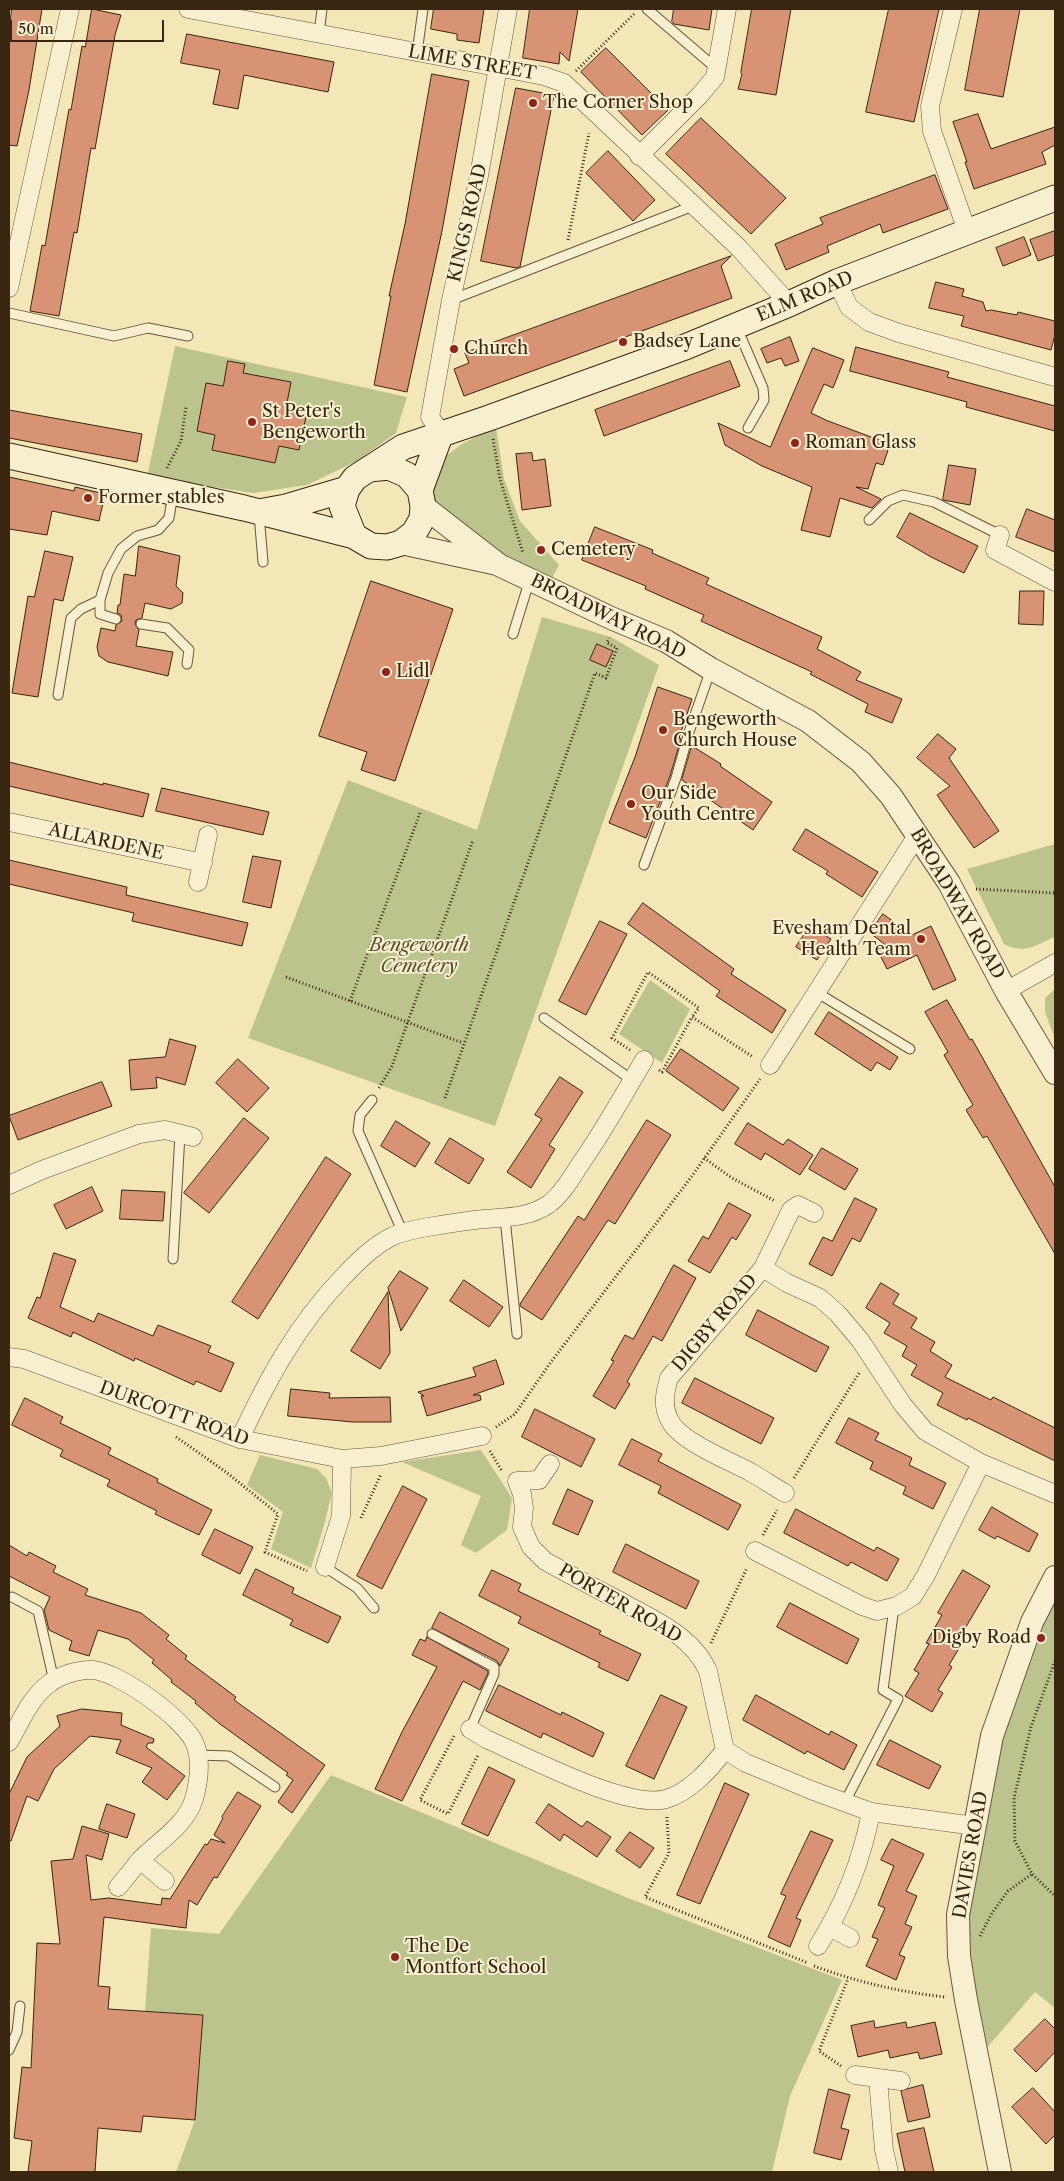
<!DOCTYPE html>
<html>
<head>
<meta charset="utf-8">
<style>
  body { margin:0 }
  #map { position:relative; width:1064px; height:2181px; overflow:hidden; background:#f3e6b7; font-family:"Libre Caslon Text",serif }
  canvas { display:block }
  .frame { position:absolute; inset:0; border:10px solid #392611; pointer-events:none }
  .scale { position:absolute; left:10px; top:20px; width:154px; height:22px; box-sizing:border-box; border:2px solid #392611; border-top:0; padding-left:6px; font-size:15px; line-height:18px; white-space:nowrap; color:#392611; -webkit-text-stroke:4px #f7efd0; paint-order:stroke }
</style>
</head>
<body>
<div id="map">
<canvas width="1064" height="2181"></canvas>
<div class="frame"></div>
<div class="scale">50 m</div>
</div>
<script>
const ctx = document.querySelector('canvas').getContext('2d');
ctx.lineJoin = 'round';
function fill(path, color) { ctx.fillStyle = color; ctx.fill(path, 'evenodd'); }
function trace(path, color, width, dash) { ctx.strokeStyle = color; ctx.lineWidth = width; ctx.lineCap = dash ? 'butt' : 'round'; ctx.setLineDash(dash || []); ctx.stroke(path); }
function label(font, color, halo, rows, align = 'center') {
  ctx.font = font + ' "Libre Caslon Text",serif'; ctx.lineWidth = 4; ctx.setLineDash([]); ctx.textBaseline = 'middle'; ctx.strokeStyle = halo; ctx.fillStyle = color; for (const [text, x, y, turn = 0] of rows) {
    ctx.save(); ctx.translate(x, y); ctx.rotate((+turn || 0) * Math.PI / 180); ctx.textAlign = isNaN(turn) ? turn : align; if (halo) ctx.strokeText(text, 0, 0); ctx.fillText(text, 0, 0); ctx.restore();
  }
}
const green = new Path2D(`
  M175,346L407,397L396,433L357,461L307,485L253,493L147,477Z
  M496,428L504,479L520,521L559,565L552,578L502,555L434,506C433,502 431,496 431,491C428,457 471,438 496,428Z
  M542,617L611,637L659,665L495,1126L248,1038L348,780L477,830Z
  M1055,844V937C1035,945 1025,955 1004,944L967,869Z
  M650,980L690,1009L662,1063L619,1034Z
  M1055,989V1039L1045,1012V998Z
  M481,1450L512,1498L507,1530L476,1553L461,1545L481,1496L402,1462Z
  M260,1455L317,1469L326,1478L332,1493L324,1525L311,1568L271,1549L283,1512L247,1485Z
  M1055,1577V2008L1035,1992L977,2059L959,1956L975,1826Z
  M331,1775L628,1898L842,1980L790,2096L772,2172H176L195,2120L203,2015L145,2011L151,1928L219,1934Z`);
const building = new Path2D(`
  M12,9H42L29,90L17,146L9,145V31Z
  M92,9L121,15L115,35L95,149L91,148L77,233L74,232L59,316L30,311L42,245L45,246L69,109L71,110L82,46L85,47Z
  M434,9H484L479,43L457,40V34L431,29Z
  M530,9H578L569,61L560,52L559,64L523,58Z
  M674,9H712L709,30L674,24L672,22Z
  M752,9H791L776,95L738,89L742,74L741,73Z
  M889,9H939L914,122L866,112Z
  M980,9H1020L1003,97L965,90Z
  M187,34L334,62L328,92L244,75L238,109L213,104L220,70L181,63Z
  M606,48L668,110L642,135L581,72Z
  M432,74L469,81L442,231L407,392L374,385L391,296H389L405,224Z
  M516,88L554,95L520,267L516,268L481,261Z
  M978,114L991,149L1055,127V145L1042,152L1046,164L974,189L965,162H967L953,122Z
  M701,118L786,198L751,234L666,154Z
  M608,151L655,200L633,221L586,173Z
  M935,175L948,209L883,233L880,224L827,246L829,252L786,270L775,244L823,224L820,218Z
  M1055,231V255L1038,261L1030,240Z
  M1024,237L1031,255L1003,266L996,248Z
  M731,256L721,266L732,298L464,396L454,369L469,363L465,353Z
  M936,282L964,289L962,296L983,302L986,311L991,310L1017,315L1018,312L1055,321V335L1051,350L961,326L964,316L929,308Z
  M790,337L799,361L785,366L781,358L767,363L761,349Z
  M856,347L949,372L947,377L1055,406V431L966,407L967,402L850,371Z
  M813,348L844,360L833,388L824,384L811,413L828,421L890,444L883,465L876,463L868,489L856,487L881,499L872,508L840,498L830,537L801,530L812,487L762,466L725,445L718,423L770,447Z
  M228,361L245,364L243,373L291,382L286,408L307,412L299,450L279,446L275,463L212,450L215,435L197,431L206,383L223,386Z
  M730,361L740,386L604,436L595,410Z
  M9,410L142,434L137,462L9,438Z
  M532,453L533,461L545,459L551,506L522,510L516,454Z
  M949,465L976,469L970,505L943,500Z
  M9,477L74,491L75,487L105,494L99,521L52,511L47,535L9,529Z
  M1027,509L1055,520V552L1016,537Z
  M910,513L978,546L964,573L931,557L897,537Z
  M595,527L653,550L652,553L709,578L706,584L822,637L817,649L861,672L856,680L902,699L892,723L865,712L868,704L810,674L812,672L701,621L704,615L645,589L646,586L582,560Z
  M139,546L180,556L176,586L183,593L182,603L171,609L145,603L142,618L136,620L135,624L139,630L136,646L173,652L168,676L108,662L99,656L97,647L101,628L115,631L116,625L122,621L121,615L117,613L118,605H120L124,574L135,576Z
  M45,551L73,557L63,601L54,599L38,697L12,693L28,596L34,597Z
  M371,581L453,609L395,781L361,770L367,752L319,736Z
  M1020,591H1044L1043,625L1019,624Z
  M597,644L613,651L606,667L590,660Z
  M658,687L692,699L679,738L681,739L670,776L646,838L609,823L635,757Z
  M938,734L956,749L949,758L999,831L974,848L937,795L950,786L917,758Z
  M692,746L721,764L720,766L772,802L753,830L682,780Z
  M9,762L103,785V783L149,794L143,817L9,786Z
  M162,788L269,812L263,835L156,811Z
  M806,829L878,872L862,897L826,874L828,871L793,850Z
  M253,856L281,861L271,908L243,902Z
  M9,860L127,887L126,895L248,923L242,946L132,921L134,913L9,884Z
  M643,903L734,969L731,974L786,1010L772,1033L716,996L720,991L628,924Z
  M883,914L912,935L931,926L956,980L933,990L917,955L887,969L878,951L888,947L870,933Z
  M600,921L627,934L586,1015L559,1001Z
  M810,926L831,939L817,960L796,947Z
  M947,1000L970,1040L972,1039L1055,1187V1254L987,1136L983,1138L966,1110L973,1105L944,1055L948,1052L925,1012Z
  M829,1012L898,1057L890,1070L877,1062L871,1071L815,1034Z
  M170,1039L196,1046L185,1085L156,1077L157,1088L131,1090L129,1060L165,1057Z
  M681,1049L739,1088L723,1111L666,1071Z
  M238,1059L269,1088L247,1112L216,1083Z
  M560,1077L583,1092L549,1145L555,1149L531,1188L507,1172L542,1119L535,1115Z
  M102,1082L112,1106L18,1140L9,1116Z
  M244,1118L269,1138L209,1213L184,1193Z
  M647,1120L671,1135L615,1224L608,1220L542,1320L520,1306V1304L578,1216L584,1220Z
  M396,1121L430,1143L415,1167L381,1146Z
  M748,1123L783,1145L788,1139L813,1155L800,1175L765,1153L761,1160L735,1144Z
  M450,1138L484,1159L469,1184L435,1163Z
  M822,1148L858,1169L845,1190L809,1169Z
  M326,1157L351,1174L258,1319L232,1302Z
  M92,1187L103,1211L66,1229L54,1205Z
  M122,1190L165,1192L163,1221L120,1219Z
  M855,1198L877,1209L860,1242L852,1238L832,1276L809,1264L823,1237L832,1241Z
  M729,1203L751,1215L736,1240L732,1237L710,1273L688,1261L703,1236L708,1239Z
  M54,1253L76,1260L60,1307L94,1322L98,1313L153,1336L158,1325L211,1346L208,1352L234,1363L221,1392L196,1381L194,1385L135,1358L134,1361L73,1332L71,1337L28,1318L37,1297L40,1298Z
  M674,1265L696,1278L662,1341L653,1336L627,1382L630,1384L615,1409L593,1396L614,1361L611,1360L625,1335L633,1339Z
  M400,1271L428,1288L401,1331L388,1288Z
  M464,1280L503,1307L489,1327L450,1301Z
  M881,1283L899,1294L893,1304L917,1318L911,1328L935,1342L930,1351L952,1365L945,1377L991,1400L993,1397L1055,1428V1461L968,1418L967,1420L937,1405L943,1393L911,1375L917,1365L902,1356L907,1346L884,1333L890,1323L866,1308Z
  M388,1292L390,1353L380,1369L351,1351Z
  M758,1310L829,1347L816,1372L746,1335Z
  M496,1360L504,1384L473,1395H480L481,1400L427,1416L421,1396H424L418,1392L476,1376L473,1368Z
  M695,1378L774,1418L761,1444L682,1403Z
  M291,1389L330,1393L329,1398L390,1397L391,1422H353L288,1416Z
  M25,1398L63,1417L60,1423L111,1448L108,1454L158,1479L157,1482L212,1510L199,1535L155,1514L157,1511L107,1486L110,1480L60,1456L63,1450L12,1425Z
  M535,1409L595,1439L581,1467L522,1437Z
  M849,1418L879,1433L875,1440L912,1458L909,1465L946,1483L933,1509L903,1494L906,1487L870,1469L873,1462L836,1443Z
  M632,1439L662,1454L658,1461L741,1505L728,1530L658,1493L661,1486L619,1465Z
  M403,1486L427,1499L382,1589L357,1576Z
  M568,1489L593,1501L578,1535L553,1524Z
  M992,1507L1038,1534L1029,1552L997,1536L995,1539L979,1530Z
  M796,1509L874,1551L877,1547L899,1559L887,1581L851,1562L848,1566L784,1533Z
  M215,1529L253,1547L240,1574L202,1555Z
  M626,1544L699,1581L686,1609L613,1572Z
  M9,1545L27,1556L29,1552L56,1566L53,1572L88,1589L85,1595L141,1613L169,1635L166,1639L187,1656L185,1659L236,1697L234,1700L325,1765L292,1813L278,1802L293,1780L286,1775L288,1773L220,1724L195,1703L196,1701L171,1682L172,1680L152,1663L154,1660L128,1639L98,1630L89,1656L69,1650L72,1641L49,1630L44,1610L50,1597L9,1576Z
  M256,1569L294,1588L292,1593L341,1617L328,1643L290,1625L293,1620L243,1595Z
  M492,1570L521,1584L518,1591L601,1631L599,1634L641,1654L628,1681L598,1667L600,1663L518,1623L521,1617L479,1596Z
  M963,1570L990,1586L960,1637L964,1640L949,1665L952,1667L938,1690L943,1693L932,1712L905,1696L919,1673L914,1670L929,1644L926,1643L942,1615L938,1613Z
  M790,1603L859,1639L847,1664L777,1627Z
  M440,1612L509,1649L500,1666L497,1661L432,1628Z
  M427,1637L488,1671V1673L480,1690L463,1681L402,1801L375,1789L402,1732L437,1667L412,1655L420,1639L425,1641Z
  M499,1685L561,1715L562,1712L604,1733L593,1757L543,1733L541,1738L486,1711Z
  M661,1695L687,1707L654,1779L626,1766Z
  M756,1695L829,1735L831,1731L857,1745L844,1770L807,1751L805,1754L743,1720Z
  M82,1709L122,1713L121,1725L154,1739L153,1743H148L146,1747L185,1776L167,1800L142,1782L152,1768L116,1753L121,1740L90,1736L54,1769L38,1801L27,1796L11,1841H9V1794L27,1757L60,1726L57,1716Z
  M890,1740L941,1766L929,1789L877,1765Z
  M489,1767L515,1780L488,1836L462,1824Z
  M725,1783L749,1794L700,1904L677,1895Z
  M238,1792L261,1806L217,1878L214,1877L197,1905L189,1900L186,1928L104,1917L98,1986L110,1987L108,2009L203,2015L195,2120L143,2116L141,2132L98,2128L95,2172H28L32,2141L14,2138L22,2067L31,2068L37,1943L60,1944L51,1861L73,1859L82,1826L109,1834L102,1860L86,1855L91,1900L109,1898L161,1905L162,1898L170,1899L205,1844L207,1845L211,1839L225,1843L214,1835L223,1818L222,1817Z
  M107,1804L135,1814L127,1838L99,1829Z
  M549,1804L582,1827L587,1821L611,1837L597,1857L564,1834L560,1841L536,1823Z
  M811,1831L833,1840L796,1918L801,1920L790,1947L768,1937L786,1896L781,1894Z
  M630,1832L654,1848L640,1868L616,1851Z
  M892,1839L924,1854L906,1891L917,1896L905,1924L912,1927L899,1955L905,1957L896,1980L866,1966L878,1939L872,1937L885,1908L878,1905L894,1866L881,1860Z
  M1045,2019L1055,2029V2052L1036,2072L1014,2050Z
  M874,2021L875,2028L906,2022L907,2028L935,2022L942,2054L920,2059L918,2052L890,2058L888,2050L858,2057L851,2026Z
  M923,2085L930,2117L908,2122L901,2091Z
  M1033,2088L1055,2112V2135L1046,2144L1012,2107Z
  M829,2089L850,2095L841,2128L849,2130L841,2160L814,2153Z
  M924,2128L934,2172H905L897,2134Z`);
const path = new Path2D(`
  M576,71L634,14
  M568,240L589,133
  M493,439L500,479L523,553
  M167,468L181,441L186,407
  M976,889L1055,893
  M286,977L463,1043
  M350,1001L420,813
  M630,1050L612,1038L648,972L699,1008L692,1017
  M659,1070L662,1072L692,1017L753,1057
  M379,1088L392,1066L473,840
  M445,1098L595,673L606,678L617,648L607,643L609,638
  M704,1158L732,1178L775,1201
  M496,1427L515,1414L551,1362L692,1176L760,1079
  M176,1437L226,1472L278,1514L265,1552L307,1571
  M490,1451L502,1471
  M794,1478L859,1373
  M361,1518L381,1474
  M763,1535L777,1510
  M711,1643L747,1568
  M1055,1661L1031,1727L1014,1798L1015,1841L1032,1874L1055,1896
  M454,1736L420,1800L448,1814L478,1755
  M667,1817L669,1853L645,1897L808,1963
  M980,1936L992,1913L1008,1891L1032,1874
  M814,1966C857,1982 900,1992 945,1997
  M841,2066L819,2051L848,1979`);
const service = new Path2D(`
  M647,9L717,69
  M319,34L322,9
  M417,53L423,9
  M451,300L693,206
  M9,313L114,336L148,328L188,336
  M737,328L763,388L764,400L748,428
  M259,514L263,562
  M869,520L888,501L903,495L934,502L1000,535
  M116,619L100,614V600L108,573L121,549L137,536L158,530L169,518L173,494
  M141,624L167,628L189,650L187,664
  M513,634L530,579
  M58,695L71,618L81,609L100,600
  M644,865L676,778L689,732L711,669
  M816,992L910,1049
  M544,1018L632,1080
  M372,1100L360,1115L358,1131L403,1233
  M505,1218L517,1334
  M173,1259L180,1134
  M325,1567L357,1588L374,1608
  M12,1597L38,1611L54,1681
  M432,1634L494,1667V1674L470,1729
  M198,1755L229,1756L275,1787
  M845,1802L898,1699L883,1690L894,1607
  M9,2050L17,2032L20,2006`);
const minor = new Path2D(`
  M188,9L544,76L564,83L739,248L789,304
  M953,9L930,106L932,131L967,231
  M639,156L700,95L715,77L727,9
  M837,282L849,307L869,322L899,333L1055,377
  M9,288L70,9
  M441,433L430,417L451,300L479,176L508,9
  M1000,535L995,550L1055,582
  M9,822L203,863
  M198,882L208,835
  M1006,991L1055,963
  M770,1065L918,834
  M9,1185L42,1170L139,1134L165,1130L193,1137
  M763,1268L787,1283L820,1298L838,1314L860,1340L903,1405L925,1431L981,1463L1055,1494
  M9,1357L24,1359L240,1439L342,1459L381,1456L482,1436
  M240,1439C267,1380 297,1325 342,1278C357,1262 372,1247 391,1237C402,1232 416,1229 428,1227C446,1224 465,1221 484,1219C508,1217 528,1218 549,1204C561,1195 571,1179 579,1166C603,1132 623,1096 644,1060
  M550,1464L539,1480L517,1481L522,1494L524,1508L522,1527L531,1547L545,1561C570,1575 595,1588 620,1601C652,1619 692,1635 708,1671L725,1750L746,1763L811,1790L871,1812L975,1826
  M785,1493C774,1487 763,1479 752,1473C731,1461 679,1442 669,1419C662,1405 665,1392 669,1378L763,1268L791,1210L798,1205L814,1213
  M755,1551L862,1606L877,1611L897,1606L913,1596L926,1575L981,1463
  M325,1567L341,1516L342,1459
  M470,1729L486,1739C526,1756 627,1810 666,1799C690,1792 710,1769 725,1750
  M9,1742C20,1723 31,1696 50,1683C60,1675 80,1669 93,1670C119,1672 185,1719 195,1744C202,1762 199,1781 194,1799C186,1826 157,1842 139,1861C132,1870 125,1879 118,1887
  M140,1860L165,1881
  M830,1927L850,1938
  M818,1946C844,1905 862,1859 871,1812
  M855,2075L901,2081
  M878,2079L884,2150L889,2172`);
const tertiary = new Path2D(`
  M423,506L499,565L611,618L666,641L711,669L808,721L861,762L891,796L949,883L1006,991L1055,1073
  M401,543L493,563
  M1000,2172L966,2000L959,1956L958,1915L992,1736L1032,1622L1055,1577`);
const secondary = new Path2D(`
  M9,456L244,508L354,536L371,546L387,547L401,543L414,533L422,519L423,506L420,490L407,475L389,467L369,469
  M420,490L441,433
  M264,511L286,507L347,489
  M354,536L342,506L347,489L355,478L403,447L489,418L685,347L789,304L837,282L1055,198`);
const markers = [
  [533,103,5,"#8f2418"],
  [623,342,5,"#8f2418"],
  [454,349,5,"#8f2418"],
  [252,422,5,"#8f2418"],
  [795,443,5,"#8f2418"],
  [88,498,5,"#8f2418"],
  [541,550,5,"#8f2418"],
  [386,672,5,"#8f2418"],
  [663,730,5,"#8f2418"],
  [631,804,5,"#8f2418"],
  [921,939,5,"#8f2418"],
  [1041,1638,5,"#8f2418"],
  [395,1957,5,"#8f2418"]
];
const streetNames = [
  ["LIME STREET",472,63,10],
  ["KINGS ROAD",468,223,-77],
  ["ELM ROAD",805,297,-23],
  ["BROADWAY ROAD",608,617,26],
  ["ALLARDENE",106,842,12],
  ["BROADWAY ROAD",957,904,60],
  ["DIGBY ROAD",715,1323,-50],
  ["DURCOTT ROAD",174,1414,20],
  ["PORTER ROAD",620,1604,30],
  ["DAVIES ROAD",971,1855,-80]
];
const poiNames = [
  ["The Corner Shop",543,103],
  ["Badsey Lane",633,342],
  ["Church",464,349],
  ["St Peter's",262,412],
  ["Bengeworth",262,433],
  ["Roman Glass",805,443],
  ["Former stables",98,498],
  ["Cemetery",551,550],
  ["Lidl",396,672],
  ["Bengeworth",673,720],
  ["Church House",673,741],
  ["Our Side",641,794],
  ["Youth Centre",641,815],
  ["Evesham Dental",911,929,"right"],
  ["Health Team",911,950,"right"],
  ["Digby Road",1031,1638,"right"],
  ["The De",405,1947],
  ["Montfort School",405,1968]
];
const parkNames = [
  ["Bengeworth",419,946],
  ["Cemetery",419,967]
];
fill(green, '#bcc48d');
fill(building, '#d89374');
trace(building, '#392611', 1);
trace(service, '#68563a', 11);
trace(minor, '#68563a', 19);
trace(tertiary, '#68563a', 24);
trace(secondary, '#392611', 27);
trace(path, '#392611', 3, [1, 2.5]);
trace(service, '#f7efd0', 9);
trace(minor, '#f7efd0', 18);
trace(tertiary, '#f7efd0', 22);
trace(secondary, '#f7efd0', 25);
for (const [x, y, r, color] of markers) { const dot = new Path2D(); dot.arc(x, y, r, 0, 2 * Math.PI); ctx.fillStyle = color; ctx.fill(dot); trace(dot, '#f7efd0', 2); }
label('18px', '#392611', '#f7efd0', streetNames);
label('18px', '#392611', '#f7efd0', poiNames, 'left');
label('italic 18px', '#5a4e30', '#f7efd0', parkNames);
</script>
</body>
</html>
